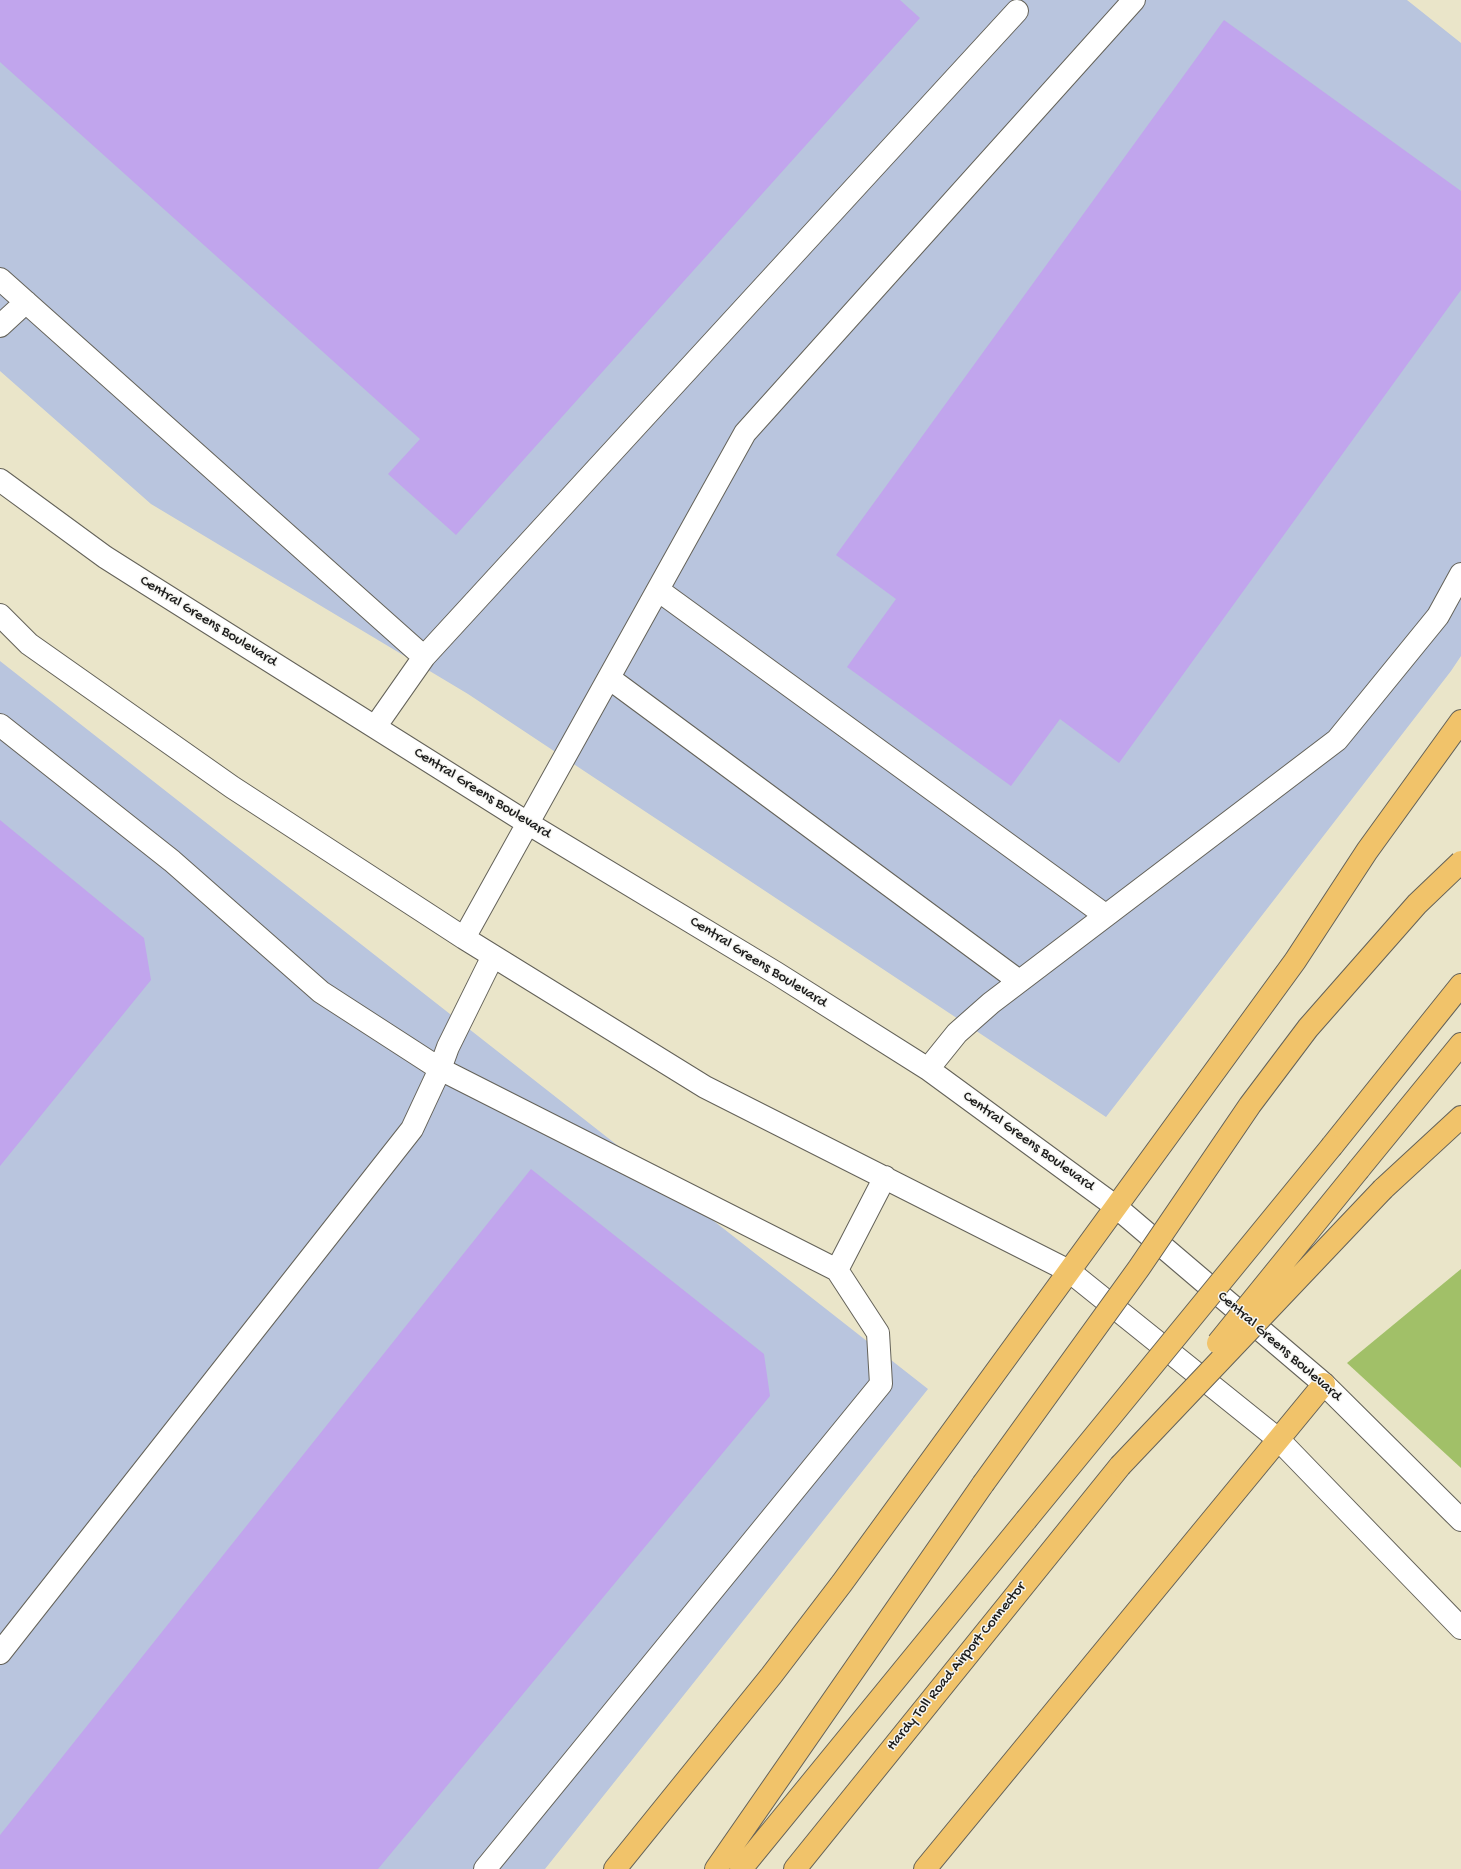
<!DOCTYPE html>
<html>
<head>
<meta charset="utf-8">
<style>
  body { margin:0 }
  canvas { display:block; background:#eae5c9 }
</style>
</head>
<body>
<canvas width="1461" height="1869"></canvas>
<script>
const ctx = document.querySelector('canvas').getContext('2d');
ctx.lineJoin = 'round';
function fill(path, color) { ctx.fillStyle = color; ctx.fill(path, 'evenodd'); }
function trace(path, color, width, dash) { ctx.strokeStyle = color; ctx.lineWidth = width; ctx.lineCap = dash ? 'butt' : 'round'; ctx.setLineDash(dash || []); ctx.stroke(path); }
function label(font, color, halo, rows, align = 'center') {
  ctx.font = font + ' "Gochi Hand",sans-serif'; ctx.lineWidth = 3; ctx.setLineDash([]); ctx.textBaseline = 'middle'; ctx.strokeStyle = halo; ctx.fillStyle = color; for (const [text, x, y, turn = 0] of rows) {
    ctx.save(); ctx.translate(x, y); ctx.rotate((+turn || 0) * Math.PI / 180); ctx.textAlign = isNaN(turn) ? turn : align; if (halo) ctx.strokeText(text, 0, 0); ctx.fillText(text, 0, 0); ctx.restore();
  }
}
const industrial = new Path2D(`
  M0,0H1407L1461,43V656L1451,671L1106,1117L468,694L151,504L0,371Z
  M0,661L928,1389L545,1869H0Z`);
const green = new Path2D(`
  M1461,1269V1468L1347,1363Z`);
const building = new Path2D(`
  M0,0H900L920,18L456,535L388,474L420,439L0,62Z
  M1224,20L1461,191V290L1119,763L1060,719L1011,786L847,667L896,599L836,555Z
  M0,820L144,938L151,980L0,1166Z
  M531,1169L764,1354L770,1396L378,1869H0V1835Z`);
const minor = new Path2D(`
  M0,279L424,657L1017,11
  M0,326L26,302
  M0,480L105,557L146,583L529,824L776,973L928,1069L1115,1206L1324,1384L1461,1520
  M658,590L1105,915
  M0,615L29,644L232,787L464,938L705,1087L1069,1271L1278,1439L1461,1628
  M609,678L1019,981
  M0,725L172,861L321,992L440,1069L837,1270
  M375,727L424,657
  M464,938L745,433L1134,0
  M928,1069L957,1033L991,1003L1337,740L1438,616L1461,574
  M0,1653L412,1129L440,1069L448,1047L493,956
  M485,1869L881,1384L878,1333L837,1270L885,1177`);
const highway = new Path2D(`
  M1332,1146L1461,985
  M1359,1169L1461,1044
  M1383,1189L1461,1117
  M615,1869L771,1676L842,1583L1295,961L1367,851L1461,721
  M716,1869L983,1484
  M741,1869L1026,1520
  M795,1869L1120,1466
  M925,1869L1324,1384`);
const highwayBridge = new Path2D(`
  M1218,1343L1359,1169
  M1120,1466L1383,1189
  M983,1484L1139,1268L1250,1105L1308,1028L1417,904L1461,862
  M1026,1520L1332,1146`);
const streetNames = [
  ["Central Greens Boulevard",208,622,32],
  ["Central Greens Boulevard",482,794,32],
  ["Central Greens Boulevard",758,963,32],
  ["Central Greens Boulevard",1028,1142,36],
  ["Central Greens Boulevard",1279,1347,41],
  ["Hardy Toll Road Airport Connector",957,1667,-51]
];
fill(industrial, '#b9c5de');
fill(green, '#a1c068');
fill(building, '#c1a5ed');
trace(minor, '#646259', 24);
trace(highway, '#646259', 24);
trace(minor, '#fff', 22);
trace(highway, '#f1c36a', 22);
trace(highwayBridge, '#646259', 24, []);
trace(highwayBridge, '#f1c36a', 22);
label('15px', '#1c1c1c', '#f6f6f2', streetNames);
</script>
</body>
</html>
